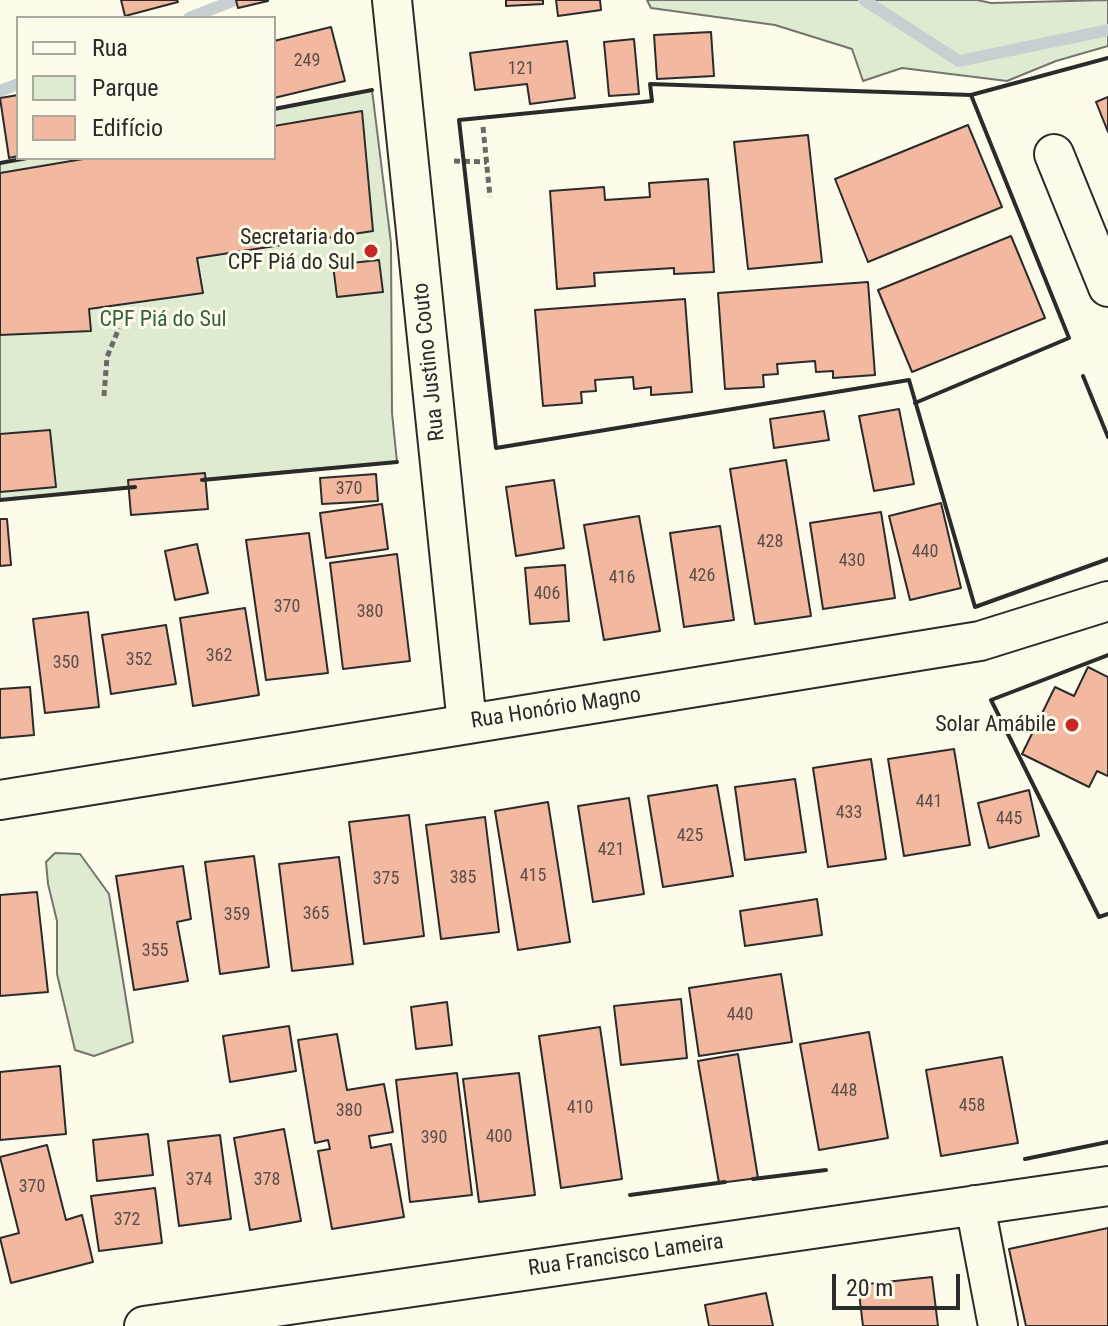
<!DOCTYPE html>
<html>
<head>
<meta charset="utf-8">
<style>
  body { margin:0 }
  #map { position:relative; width:1108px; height:1326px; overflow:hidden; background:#fdfbea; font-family:"Roboto Condensed",sans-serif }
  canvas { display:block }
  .legend { position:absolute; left:16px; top:16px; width:260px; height:144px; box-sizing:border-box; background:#fdfbea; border:2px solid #a9a89e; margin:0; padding:10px 14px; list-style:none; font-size:24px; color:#2b2b2b }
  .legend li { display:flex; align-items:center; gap:16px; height:40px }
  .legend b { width:40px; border:2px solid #a9a89e }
  .scale { position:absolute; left:832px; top:1274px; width:128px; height:36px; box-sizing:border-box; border:4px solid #2b2b2b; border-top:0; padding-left:10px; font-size:24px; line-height:28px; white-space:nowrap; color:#2b2b2b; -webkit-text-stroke:6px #fdfbea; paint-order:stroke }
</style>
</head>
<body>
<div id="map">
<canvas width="1108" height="1326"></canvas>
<ul class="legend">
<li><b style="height:10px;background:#fdfbea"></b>Rua</li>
<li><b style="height:22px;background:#deebd1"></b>Parque</li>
<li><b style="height:22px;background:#f2b8a0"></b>Edifício</li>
</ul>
<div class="scale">20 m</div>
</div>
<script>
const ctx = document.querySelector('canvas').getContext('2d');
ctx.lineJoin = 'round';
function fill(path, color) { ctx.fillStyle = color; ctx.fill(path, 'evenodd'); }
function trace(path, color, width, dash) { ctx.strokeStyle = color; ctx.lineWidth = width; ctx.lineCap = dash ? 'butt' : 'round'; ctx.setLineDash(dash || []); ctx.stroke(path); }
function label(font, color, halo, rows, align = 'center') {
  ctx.font = font + ' "Roboto Condensed",sans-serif'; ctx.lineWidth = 6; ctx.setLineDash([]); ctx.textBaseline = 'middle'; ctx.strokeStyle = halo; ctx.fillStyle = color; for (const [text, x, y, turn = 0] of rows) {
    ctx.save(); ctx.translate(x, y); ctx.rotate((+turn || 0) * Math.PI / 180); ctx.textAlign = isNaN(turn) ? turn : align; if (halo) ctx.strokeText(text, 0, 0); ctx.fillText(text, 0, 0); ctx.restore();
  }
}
const green = new Path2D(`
  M647,0H977L991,3L1108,0V46L1056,61L1007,81L902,68L863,81L852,49L775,25L651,8Z
  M372,90L391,243L392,413L397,462L288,471L0,500V163L27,158H274V109Z
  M55,853L80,854L109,894L133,1042L94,1056L75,1050L57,974V921L48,884L46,862Z`);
const stream = new Path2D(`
  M864,0L959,61L1108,30
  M189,18L235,0
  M0,91L18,84`);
const building = new Path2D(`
  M121,0H177L178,2L125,16Z
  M236,0H268V1L238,8Z
  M506,0H543V4L506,6Z
  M556,0H600L601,10L558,16Z
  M331,27L345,81L274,98V41Z
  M711,32L714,76L657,79L654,35Z
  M634,39L639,94L609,96L604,42Z
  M567,41L575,98L530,104L527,84L475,90L470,53Z
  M18,95V156L9,158L0,98Z
  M1108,97V132L1096,102Z
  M362,111L373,231L197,258L203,293L89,309L91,331L0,335V173L89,158H274V126Z
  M968,125L1002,207L868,262L835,179Z
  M808,135L822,262L748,269L734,142Z
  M708,179L714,272L674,274V268L594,273L595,286L557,289L550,191L604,187L605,200L650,197L649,183Z
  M1011,236L1045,318L912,372L878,290Z
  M379,260L383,292L337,297L333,265Z
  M868,282L875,375L833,378V371L816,372L815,361L777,364L778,374L763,375L764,387L725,389L718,293Z
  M685,299L692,392L651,395V387L634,389L633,377L595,380L596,391L581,392L582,403L543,406L535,310Z
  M899,409L914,484L874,491L859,416Z
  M824,411L829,440L774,448L770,419Z
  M50,430L56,487L0,492V434Z
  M786,460L811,616L755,624L730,469Z
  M205,473L208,509L131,515L128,480Z
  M376,474L378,501L322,504L320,478Z
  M554,480L564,548L516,556L506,487Z
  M941,503L961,588L910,600L889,516Z
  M382,504L388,549L326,558L320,513Z
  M881,512L895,598L823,609L810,523Z
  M639,516L660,631L604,640L584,525Z
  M0,519H7L11,565L0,566Z
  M720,526L734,620L684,627L670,533Z
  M309,533L328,673L266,680L246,540Z
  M197,544L208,593L175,600L165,551Z
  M397,554L410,661L343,669L330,563Z
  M565,565L569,621L530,624L525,568Z
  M245,608L259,695L193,706L180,618Z
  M88,612L99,707L45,713L33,619Z
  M166,625L176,684L111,694L102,635Z
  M1088,667L1108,677V776L1097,771L1089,787L1022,754L1055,687L1074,696Z
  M30,687L34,735L0,738V689Z
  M954,749L970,845L904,856L888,759Z
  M871,759L886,859L828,867L813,768Z
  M795,779L806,852L745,860L735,787Z
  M717,785L733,876L663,887L648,796Z
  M1029,790L1039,836L989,848L978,803Z
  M629,798L644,894L593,902L578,806Z
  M548,802L570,942L518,950L495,811Z
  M409,815L424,936L364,944L349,822Z
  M485,817L499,932L441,939L426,825Z
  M254,856L269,967L220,974L205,862Z
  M339,857L353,964L292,971L279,864Z
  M183,866L191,919L177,922L188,981L134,990L116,876Z
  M37,892L48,992L0,996V895Z
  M817,899L822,935L745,946L740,911Z
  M781,974L792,1042L699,1056L689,988Z
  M681,999L687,1058L621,1065L614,1006Z
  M447,1002L452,1045L416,1049L411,1007Z
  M289,1026L296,1071L230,1082L223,1036Z
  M600,1027L622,1179L561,1188L539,1036Z
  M869,1032L888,1138L819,1150L800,1044Z
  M337,1034L347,1090L384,1084L393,1132L369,1136L371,1148L391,1144L404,1217L332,1229L318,1151L330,1149L328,1140L315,1143L298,1040Z
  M738,1054L758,1178L719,1183L698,1061Z
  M1002,1057L1018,1143L941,1156L926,1070Z
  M60,1066L66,1134L0,1140V1072Z
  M457,1073L472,1195L410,1202L396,1080Z
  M519,1073L535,1195L479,1202L463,1079Z
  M284,1129L301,1221L250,1230L234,1138Z
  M148,1134L153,1175L97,1181L93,1140Z
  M220,1135L231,1219L179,1226L168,1141Z
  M47,1145L66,1220L82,1215L93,1262L11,1283L0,1238L19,1233L0,1157Z
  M155,1188L162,1243L99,1251L91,1196Z
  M1108,1228V1326H1026L1009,1249Z
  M932,1277L938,1326H863L858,1285Z
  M766,1293L773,1326H709L705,1305Z`);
const path = new Path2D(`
  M483,127L490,197
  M454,161L487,162
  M104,396L107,357L119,328`);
const street = new Path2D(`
  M392,0L467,724
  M1054,154L1108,287
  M0,800L980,641L1108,601
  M975,1205L998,1326
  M144,1326L1108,1186`);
const wall = new Path2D(`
  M1108,58L971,95L650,84L652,101L459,120L496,448L909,380L975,607L1108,559
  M274,109L372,90
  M0,163L27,158
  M1083,376L1108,437
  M915,403L1069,338L971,95
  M202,480L397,462
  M0,500L135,487
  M1108,655L991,700L1099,917L1108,914
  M1025,1159L1108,1142
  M753,1179L826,1170
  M630,1195L725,1182`);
const markers = [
  [371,251,8,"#c62828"],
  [1072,725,8,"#c62828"]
];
const numberNames = [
  ["249",307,61],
  ["121",521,69],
  ["370",349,489],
  ["428",770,542],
  ["440",925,552],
  ["430",852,561],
  ["426",702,576],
  ["416",622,578],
  ["406",547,594],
  ["370",287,607],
  ["380",370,612],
  ["362",219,656],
  ["352",139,660],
  ["350",66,663],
  ["441",929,802],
  ["433",849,813],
  ["445",1009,819],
  ["425",690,836],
  ["421",611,850],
  ["415",533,876],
  ["385",463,878],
  ["375",386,879],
  ["365",316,914],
  ["359",237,915],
  ["355",155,951],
  ["440",740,1015],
  ["448",844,1091],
  ["458",972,1106],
  ["410",580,1108],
  ["380",349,1111],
  ["400",499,1137],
  ["390",434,1138],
  ["374",199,1180],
  ["378",267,1180],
  ["370",32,1187],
  ["372",127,1220]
];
const poiNames = [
  ["Secretaria do",355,238],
  ["CPF Piá do Sul",355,263],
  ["Solar Amábile",1056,725]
];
const parkNames = [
  ["CPF Piá do Sul",163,320]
];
const streetNames = [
  ["Rua Justino Couto",430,362,-96],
  ["Rua Honório Magno",556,709,-9],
  ["Rua Francisco Lameira",626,1256,-8]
];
fill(green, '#deebd1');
trace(green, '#74746e', 2);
trace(stream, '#c7d0d0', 12);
fill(building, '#f2b8a0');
trace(building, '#2b2b2b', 2);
trace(street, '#2b2b2b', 42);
trace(path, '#6a6964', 5, [6, 4]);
trace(street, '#fdfbea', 38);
trace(wall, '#2b2b2b', 4);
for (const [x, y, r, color] of markers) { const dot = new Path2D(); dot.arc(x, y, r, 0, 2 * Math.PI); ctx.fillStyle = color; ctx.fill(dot); trace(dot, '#fdfbea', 3); }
label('18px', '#5d4e48', null, numberNames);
label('22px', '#2b2b2b', '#fdfbea', poiNames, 'right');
label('22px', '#34623c', '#fdfbea', parkNames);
label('22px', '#2b2b2b', '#fdfbea', streetNames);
</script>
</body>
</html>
